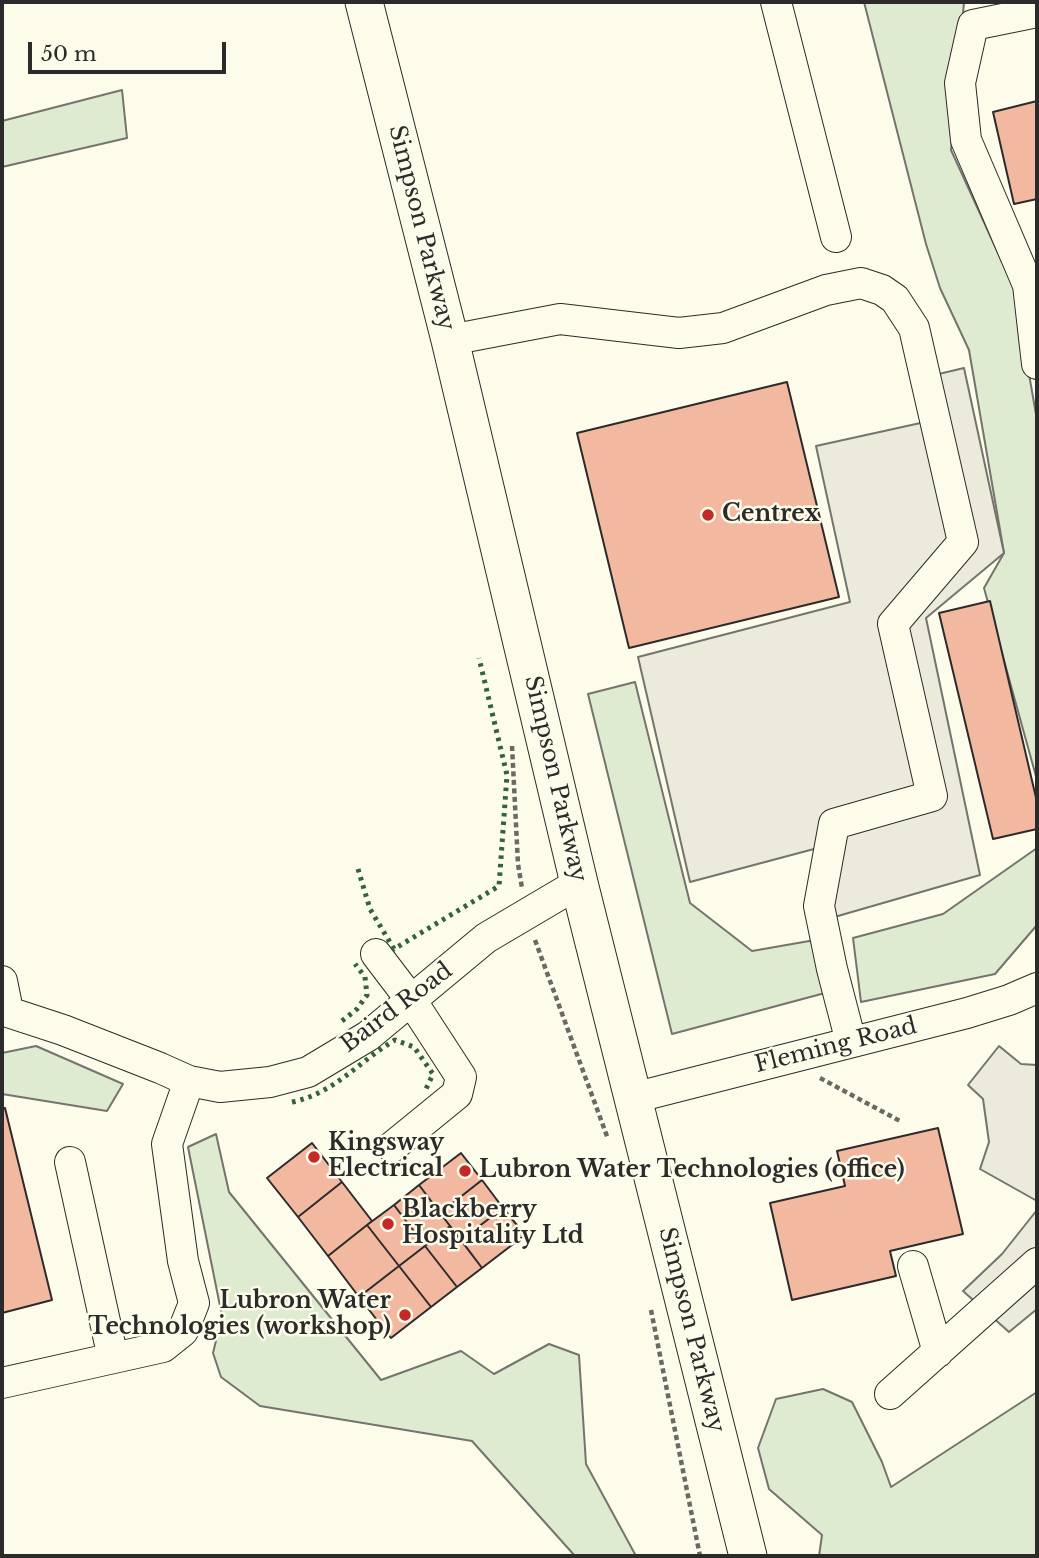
<!DOCTYPE html>
<html>
<head>
<meta charset="utf-8">
<style>
  body { margin:0 }
  #map { position:relative; width:1039px; height:1558px; overflow:hidden; background:#fdfbea; font-family:"Libre Baskerville",serif }
  canvas { display:block }
  .frame { position:absolute; inset:0; border:4px solid #2b2b2b; pointer-events:none }
  .scale { position:absolute; left:28px; top:42px; width:198px; height:32px; box-sizing:border-box; border:4px solid #2b2b2b; border-top:0; padding-left:9px; font-size:21px; line-height:24px; white-space:nowrap; color:#2b2b2b; -webkit-text-stroke:5px #fdfbea; paint-order:stroke }
</style>
</head>
<body>
<div id="map">
<canvas width="1039" height="1558"></canvas>
<div class="frame"></div>
<div class="scale">50 m</div>
</div>
<script>
const ctx = document.querySelector('canvas').getContext('2d');
ctx.lineJoin = 'round';
function fill(path, color) { ctx.fillStyle = color; ctx.fill(path, 'evenodd'); }
function trace(path, color, width, dash) { ctx.strokeStyle = color; ctx.lineWidth = width; ctx.lineCap = dash ? 'butt' : 'round'; ctx.setLineDash(dash || []); ctx.stroke(path); }
function label(font, color, halo, rows, align = 'center') {
  ctx.font = font + ' "Libre Baskerville",serif'; ctx.lineWidth = 5; ctx.setLineDash([]); ctx.textBaseline = 'middle'; ctx.strokeStyle = halo; ctx.fillStyle = color; for (const [text, x, y, turn = 0] of rows) {
    ctx.save(); ctx.translate(x, y); ctx.rotate((+turn || 0) * Math.PI / 180); ctx.textAlign = isNaN(turn) ? turn : align; if (halo) ctx.strokeText(text, 0, 0); ctx.fillText(text, 0, 0); ctx.restore();
  }
}
const green = new Path2D(`
  M864,2H964L951,150L1014,288L1037,420V780L984,588L1004,553L969,350L940,288L926,244Z
  M122,90L127,138L2,167V121Z
  M635,682L690,903L752,951L815,940L825,993L672,1034L588,694Z
  M1037,848V925L995,974L861,1002L853,938L943,914Z
  M36,1046L123,1084L107,1111L2,1094V1053Z
  M216,1134L229,1192L381,1380L461,1351L494,1374L549,1344L579,1355L586,1464L636,1556H575L472,1441L260,1406L221,1377L213,1353L222,1316L188,1147Z
  M823,1389L852,1402L882,1462L891,1487L1037,1392V1556H819L822,1535L769,1489L758,1448L776,1399Z`);
const parking = new Path2D(`
  M964,368L1004,553L926,618L980,875L831,918L814,849L690,882L638,657L850,602L816,446L925,422L926,377Z
  M999,1046L1021,1064L1037,1065V1201L980,1169L989,1142L983,1099L968,1085Z
  M1037,1210V1309L1009,1332L963,1291L1002,1254Z`);
const building = new Path2D(`
  M1037,101V199L1014,204L993,112Z
  M787,382L839,597L629,648L577,433Z
  M990,601L1037,802V829L993,839L939,613Z
  M5,1108L52,1300L2,1313V1109Z
  M938,1128L963,1234L890,1251L896,1276L792,1300L770,1203L845,1186L837,1151Z
  M312,1143L342,1182L298,1217L267,1178Z
  M461,1153L482,1180L440,1213L419,1185Z
  M482,1180L503,1208L461,1240L440,1213Z
  M342,1182L372,1221L328,1256L298,1217Z
  M419,1185L450,1226L425,1246L394,1205Z
  M394,1205L425,1246L399,1266L367,1225Z
  M503,1208L525,1235L482,1268L461,1240Z
  M367,1225L399,1266L359,1297L328,1256Z
  M450,1226L482,1268L457,1287L425,1246Z
  M425,1246L457,1287L431,1307L399,1266Z
  M399,1266L431,1307L391,1338L359,1297Z`);
const path = new Path2D(`
  M512,746L518,864L522,888
  M535,940L608,1139
  M820,1078L900,1121
  M651,1310L700,1556`);
const minor = new Path2D(`
  M776,2L836,237
  M1037,12L973,25L960,83L966,140L1028,285L1037,364
  M450,340L560,319L679,333L723,328L826,290L861,283L882,290L895,299L914,328L963,542L893,624L932,796L834,824L819,906L832,969L851,1042
  M376,954L411,1000L461,1077L457,1094L392,1147
  M2,981L8,1011
  M2,1010L63,1030L160,1068L189,1081L220,1087L270,1082L308,1072L368,1036L486,938L579,883
  M633,1098L967,1013L1009,1000L1037,988
  M70,1162L113,1358
  M913,1266L938,1352
  M2,1383L163,1347L183,1331L194,1303L183,1261L167,1144L189,1081
  M890,1394L1037,1263`);
const major = new Path2D(`
  M364,2L450,340L579,883L748,1556`);
const hedge = new Path2D(`
  M358,869L370,909L394,949L499,886L507,775L479,658
  M342,1021L357,1009L367,995L365,977L355,964
  M292,1102C335,1093 358,1062 395,1040L414,1047L433,1074L426,1089`);
const markers = [
  [708,515,7,"#c62828"],
  [314,1157,7,"#c62828"],
  [465,1171,7,"#c62828"],
  [388,1224,7,"#c62828"],
  [405,1315,7,"#c62828"]
];
const streetNames = [
  ["Simpson Parkway",421,228,76],
  ["Simpson Parkway",555,779,77],
  ["Baird Road",397,1008,-37],
  ["Fleming Road",836,1046,-14],
  ["Simpson Parkway",691,1330,76]
];
const poiNames = [
  ["Centrex",722,515],
  ["Kingsway",328,1144],
  ["Electrical",328,1170],
  ["Lubron Water Technologies (office)",479,1171],
  ["Blackberry",402,1211],
  ["Hospitality Ltd",402,1237],
  ["Lubron Water",391,1302,"right"],
  ["Technologies (workshop)",391,1328,"right"]
];
fill(green, '#deebd1');
trace(green, '#74746e', 2);
fill(parking, '#eceadb');
trace(parking, '#74746e', 2);
fill(building, '#f2b8a0');
trace(building, '#2b2b2b', 2);
trace(minor, '#2b2b2b', 32);
trace(major, '#2b2b2b', 39);
trace(path, '#6a6964', 4.5, [5, 3.5]);
trace(minor, '#fdfbea', 30);
trace(major, '#fdfbea', 37);
trace(hedge, '#34623c', 5, [3.5, 5]);
for (const [x, y, r, color] of markers) { const dot = new Path2D(); dot.arc(x, y, r, 0, 2 * Math.PI); ctx.fillStyle = color; ctx.fill(dot); trace(dot, '#fdfbea', 2.5); }
label('23px', '#2b2b2b', '#fdfbea', streetNames);
label('bold 23px', '#2b2b2b', '#fdfbea', poiNames, 'left');
</script>
</body>
</html>
